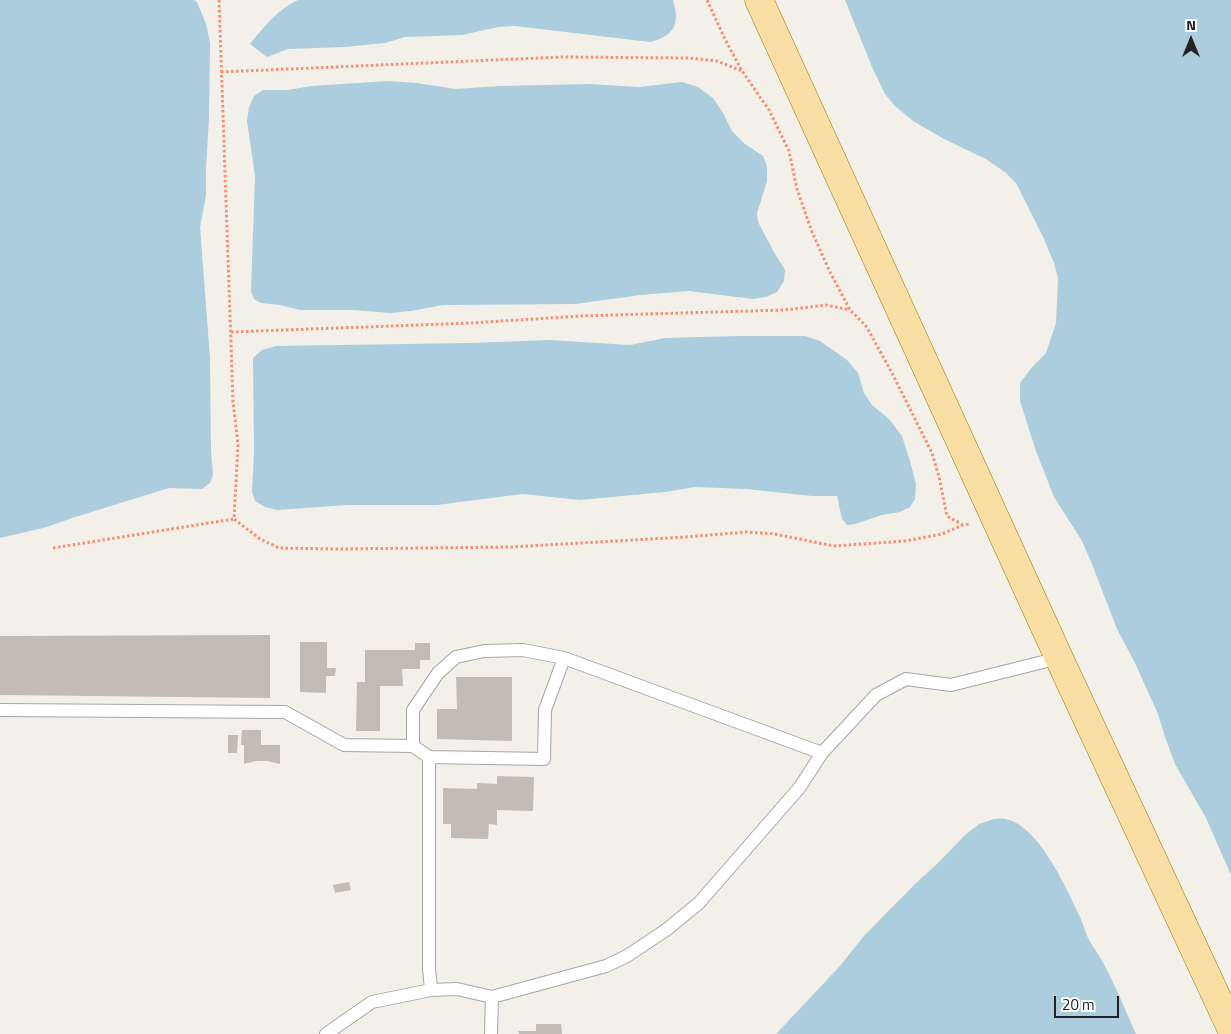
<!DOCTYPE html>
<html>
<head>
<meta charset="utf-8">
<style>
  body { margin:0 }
  #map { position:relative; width:1231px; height:1034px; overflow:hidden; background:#f2f0e9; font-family:"Titillium Web",sans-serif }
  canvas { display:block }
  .north { position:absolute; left:1166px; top:15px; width:50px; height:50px; -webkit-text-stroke:4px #fff; paint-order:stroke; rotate:0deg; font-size:14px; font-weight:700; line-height:20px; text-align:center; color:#222 }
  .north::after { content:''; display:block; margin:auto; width:18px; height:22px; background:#222; clip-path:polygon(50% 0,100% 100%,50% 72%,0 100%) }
  .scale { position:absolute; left:1054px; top:996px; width:65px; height:22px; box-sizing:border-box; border:2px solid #222; border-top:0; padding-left:6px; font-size:15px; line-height:18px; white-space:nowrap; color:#222; -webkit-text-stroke:4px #fff; paint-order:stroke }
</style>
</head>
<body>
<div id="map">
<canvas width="1231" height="1034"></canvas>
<div class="north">N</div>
<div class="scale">20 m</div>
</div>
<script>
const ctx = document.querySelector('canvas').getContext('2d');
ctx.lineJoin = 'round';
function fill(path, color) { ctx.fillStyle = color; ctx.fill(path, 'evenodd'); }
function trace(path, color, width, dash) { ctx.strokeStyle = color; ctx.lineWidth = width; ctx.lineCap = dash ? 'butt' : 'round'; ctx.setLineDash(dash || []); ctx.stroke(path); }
const water = new Path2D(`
  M0,0H194L197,2L206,24L210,43L209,118L206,168V195L200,227L210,358L211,452L213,474L210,483L202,489L169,488L72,518L47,527L0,538Z
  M298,0H673C680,23 675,36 650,42L515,26L498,27L462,35L405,37L385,43L344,47L288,49L267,57L250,44C266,25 276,11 298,0Z
  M845,0H1231V875L1206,818L1175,764L1165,737L1158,714L1135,663L1117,629L1092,564L1082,541L1054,497L1036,451L1020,401V383L1033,366L1046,353L1056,323L1058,278L1054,263L1044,239L1016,183L1006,173L986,159L944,139L913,121L894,105L885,94L872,67Z
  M388,81L416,83L456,89L500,86L588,84L639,87L682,82L698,87L713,98L723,113L732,131L745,144L763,156L767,166V181L757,213L758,222L774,252L785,270L784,281L777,292L766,297L753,299L689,291L641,295L575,304L443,305L411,311L390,313L353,310H300L280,305L261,303L254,299L251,291L255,176L247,121L249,107L254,96L263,90H288L311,86Z
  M739,336H805L820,341L847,360L858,373L864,393L872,405L889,419L902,436L910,461L916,484L915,499L910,507L900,512L882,515L855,524L847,525L842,519L837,496H812L746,489L695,487L665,492L580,500L522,494L437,505H348L277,510L265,507L255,501L252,492L254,452L253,358L262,350L276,346L470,343L549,340L630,345L665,338Z
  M994,819C997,819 1002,818 1005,819C1038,824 1067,889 1080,917C1083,924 1085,931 1088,938C1091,944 1095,949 1098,954C1113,979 1124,1007 1136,1034H776L840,966L863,937L915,884L938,863L965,835L979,824Z`);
const building = new Path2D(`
  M270,635V698L0,695V636Z
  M300,642H327V668H336L335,676H326V693L300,692Z
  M415,643H430V660H420V669H402L403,686H380V731H356L357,682H365V650H415Z
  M456,677H512V741L437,739V709H457Z
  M242,730H261V745H280V764L268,761H256L244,764V745H241Z
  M228,735H238L237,753H228Z
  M497,776L534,777L533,811L497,810V825L489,824L488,839L451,838V824H443V788L477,789V783L497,784Z
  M349,882L351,890L335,893L333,885Z
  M536,1024H561L562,1034H519L518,1031H536Z`);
const path = new Path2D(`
  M219,0L233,401L238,445L234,519L260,539L279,548L338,549L511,547L686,537L746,532L775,534L834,546L905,541L942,534L963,525L971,524
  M707,0L725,39L742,71L769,110L789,151L797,189L812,232L830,272L850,310L866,326L891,371L932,453L939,477L947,516L963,525
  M221,72L562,57L688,58L717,61L742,71
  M231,332L471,323L581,316L784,310L826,305L850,310
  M53,548L234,519`);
const lane = new Path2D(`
  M0,710L285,712L344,745L413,746L429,757L544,759L545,710L564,658
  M413,746V710L438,673L456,657L484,651L523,650L564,658L822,753L876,695L906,679L951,685L1059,658
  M431,990L457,989L492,997
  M326,1034L372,1002L431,990L429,968V757
  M491,1034L492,997L606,966L627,956L666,930L699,903L800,787L822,753`);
const primary = new Path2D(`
  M759,0L1059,658L1231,1028`);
fill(water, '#abcdde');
fill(building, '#c2bcb5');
trace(lane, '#a6a6a6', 14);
trace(primary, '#9c7a04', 29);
trace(path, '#f79075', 3, [2.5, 2.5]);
trace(lane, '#fff', 12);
trace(primary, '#fadfa5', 28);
</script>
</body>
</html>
